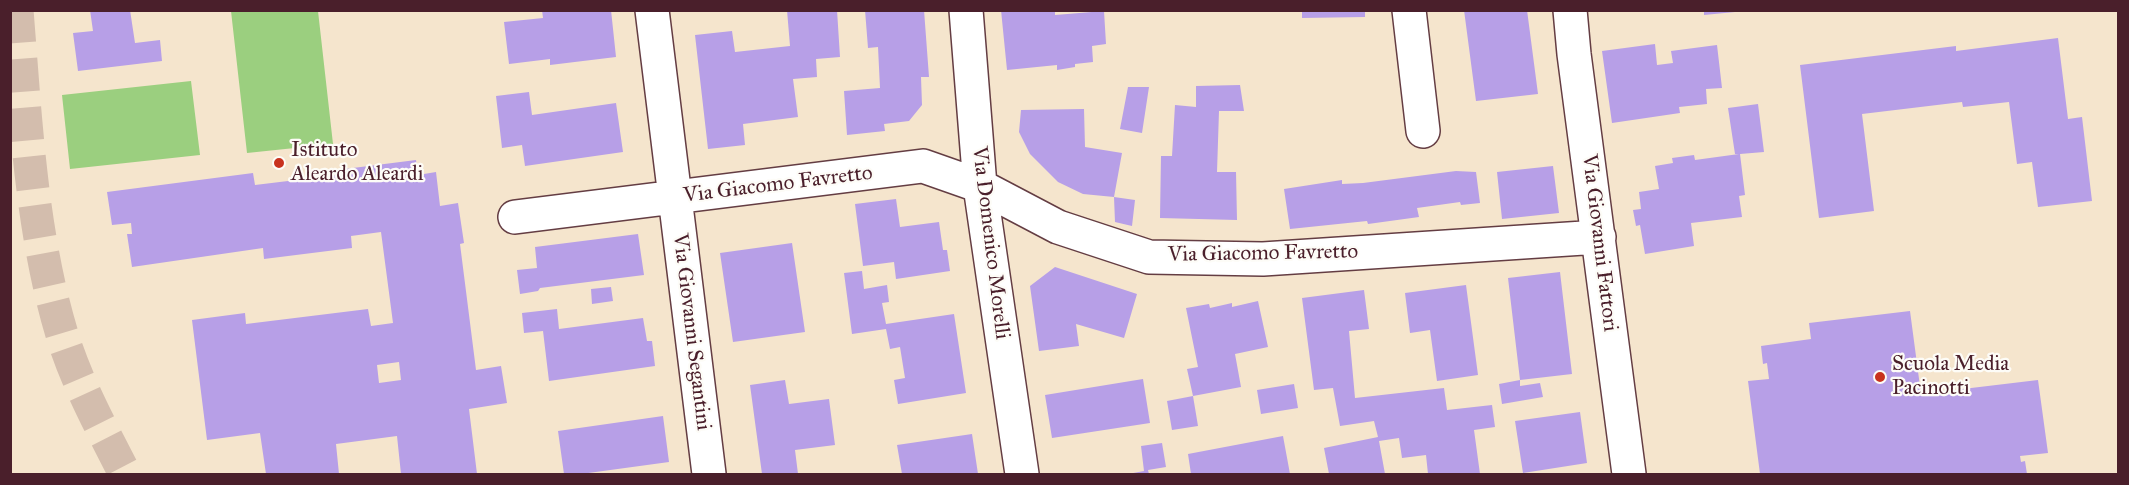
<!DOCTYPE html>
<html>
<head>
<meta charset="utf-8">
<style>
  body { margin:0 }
  #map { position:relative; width:2129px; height:485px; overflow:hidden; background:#f5e5cd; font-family:"IM FELL Great Primer",serif }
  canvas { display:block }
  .frame { position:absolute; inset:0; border:12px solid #4a1f2b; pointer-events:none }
</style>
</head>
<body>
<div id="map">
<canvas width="2129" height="485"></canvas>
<div class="frame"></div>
</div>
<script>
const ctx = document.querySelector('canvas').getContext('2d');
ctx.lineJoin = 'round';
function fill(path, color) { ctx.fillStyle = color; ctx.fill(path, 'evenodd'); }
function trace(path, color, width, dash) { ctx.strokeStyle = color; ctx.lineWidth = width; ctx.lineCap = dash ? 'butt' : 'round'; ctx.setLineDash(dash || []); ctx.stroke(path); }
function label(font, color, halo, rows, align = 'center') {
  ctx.font = font + ' "IM FELL Great Primer",serif'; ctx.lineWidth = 4.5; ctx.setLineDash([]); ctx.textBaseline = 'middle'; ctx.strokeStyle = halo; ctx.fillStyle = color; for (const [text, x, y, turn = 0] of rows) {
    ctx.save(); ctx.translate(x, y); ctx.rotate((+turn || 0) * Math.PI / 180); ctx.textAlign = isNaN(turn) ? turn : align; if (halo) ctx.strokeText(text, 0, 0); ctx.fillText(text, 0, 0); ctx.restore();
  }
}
const green = new Path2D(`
  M231,11H318L333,144L247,153Z
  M191,81L200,155L70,169L62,95Z`);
const building = new Path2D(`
  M90,10H130L135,43L160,40L162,61L78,71L73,33L93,31Z
  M542,10H611L616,57L550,65V59L509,64L504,22L543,18Z
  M787,10H837L840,57L816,59L817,77L793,79L798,117L743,124L745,145L708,149L695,35L732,31L735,52L790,46Z
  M865,10H924L929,77H921L922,105L909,121L884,124L885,131L847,135L844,91L880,88L878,47L868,48Z
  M1001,10H1055V15L1104,11L1106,44L1092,46L1093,62L1075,64V67L1057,70V65L1007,70Z
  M1302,10H1365V17L1302,18Z
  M1464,10H1527L1538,94L1476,101Z
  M1704,10H1735V12L1704,15Z
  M2058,38L2068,119L2082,117L2092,201L2038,207L2032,162L2017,164L2009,102L1963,107L1962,102L1862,114L1874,211L1819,218L1800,65L1956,46V51Z
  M1655,44L1657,65L1673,63L1671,51L1717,45L1722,88L1706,89L1707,104L1679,107L1680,113L1612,123L1602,51Z
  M1240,85L1244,111H1219L1217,172H1236L1237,220L1160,218L1161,156H1172L1175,105L1196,107V86Z
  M1128,87H1149L1142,133L1120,129Z
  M529,92L532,115L616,103L623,152L525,166L522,145L502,148L496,96Z
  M1758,104L1764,152L1740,154L1745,195L1739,196L1742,217L1691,223L1694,246L1645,254L1640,225L1636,226L1633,210L1641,209L1639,192L1659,189L1655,166L1673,163L1672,158L1694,155L1695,160L1739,154H1735L1728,108Z
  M1084,109L1085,147L1122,153L1114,197L1083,194L1058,182L1030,154L1019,132L1021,110Z
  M416,160L418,175L436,172L440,206L458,203L464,243L460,244L476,370L501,366L507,403L469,409L477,474H401L397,436L336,444L339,474H266L260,433L207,440L192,320L245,313L246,324L368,309L371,326L393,323L381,232L351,236L352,248L264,259L263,248L132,267L127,234H132L131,223L112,225L107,192L253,173L255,185L346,174L345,169ZM399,362L401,380L379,383L377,365Z
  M1553,166L1559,213L1502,219L1497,172Z
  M1456,171L1476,172L1480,203L1461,205L1460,202L1417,208L1419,217L1368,224L1367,221L1290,229L1284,189L1342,180V184L1363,183Z
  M1114,197L1135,200L1132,226L1115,222Z
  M896,199L900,227L939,222L943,250H947L950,271L896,279L894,262L863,266L855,204Z
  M638,234L644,275L540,288L538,291L520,294L517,270L537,268L535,247Z
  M792,243L805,332L733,342L720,253Z
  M1055,267L1137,294L1124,338L1076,324L1079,346L1039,351L1030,286Z
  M862,271L864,289L887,285L889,302L882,303L886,324L954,314L966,393L898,404L894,380L905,378L900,347L890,349L886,329L852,334L844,273Z
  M1560,272L1572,374L1520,380L1508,278Z
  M1466,285L1478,375L1437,381L1430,330L1410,333L1405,293Z
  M611,287L613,301L592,304L591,289Z
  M1364,290L1369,329L1349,331L1355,398L1444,388L1447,410L1492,405L1495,427L1474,430L1480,474H1428L1426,455L1402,458L1399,438L1379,441L1385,474H1329L1324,448L1378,437L1374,421L1340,426L1333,388L1314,390L1302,298Z
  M1258,301L1268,347L1235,354L1241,387L1193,396L1187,369L1198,367L1186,308L1209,304L1210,308L1232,303V307Z
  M557,309L559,329L643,318L647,341H652L655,366L549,381L543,331L524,333L522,313Z
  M1910,311L1921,394L2038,380L2048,453L2020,456L2021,462L2025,461L2027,474H1760L1748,381L1769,379L1767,363L1763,364L1761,346L1811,339L1809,323Z
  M1143,379L1150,423L1052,438L1045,395Z
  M785,380L789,404L829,399L835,445L795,450L798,474H762L750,385Z
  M1520,380V386L1540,383L1543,397L1502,404L1499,384Z
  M1294,384L1298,408L1261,414L1257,390Z
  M1193,396L1198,426L1172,430L1167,401Z
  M1580,412L1587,463L1523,473L1515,421Z
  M663,416L669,462L581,474H564L558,431Z
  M972,434L978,474H902L897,445Z
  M1283,436L1290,474H1191L1188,454Z
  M1162,443L1166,467L1148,470L1149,474H1128L1144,471L1141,446Z`);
const highwayTunnel = new Path2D(`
  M17,10C26,121 31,235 64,341C79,387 103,431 125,474`);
const minor = new Path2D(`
  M652,10L709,474
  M966,10L980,186L1022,474
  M1409,10L1423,131
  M1570,10L1574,54L1629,474
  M515,217L923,166L980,186L1058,227L1149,257L1263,259L1599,237`);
const markers = [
  [279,163,6,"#c8321e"],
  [1880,377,6,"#c8321e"]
];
const poiNames = [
  ["Istituto",291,151],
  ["Aleardo Aleardi",291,175],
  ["Scuola Media",1892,365],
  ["Pacinotti",1892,389]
];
const streetNames = [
  ["Via Giacomo Favretto",778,185,-7],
  ["Via Domenico Morelli",990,243,83],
  ["Via Giovanni Fattori",1599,243,83],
  ["Via Giacomo Favretto",1263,254,-1],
  ["Via Giovanni Segantini",691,332,83]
];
fill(green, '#9bcf7f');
fill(building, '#b79fe7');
trace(highwayTunnel, '#d3bdad', 33, [33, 16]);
trace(minor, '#643d43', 36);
trace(minor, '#fff', 33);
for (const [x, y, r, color] of markers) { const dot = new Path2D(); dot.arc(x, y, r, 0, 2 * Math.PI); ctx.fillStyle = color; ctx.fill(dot); trace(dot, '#fdfcf7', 2); }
label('21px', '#4a1f2b', '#fdfcf7', poiNames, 'left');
label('21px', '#4a1f2b', '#fdfcf7', streetNames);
</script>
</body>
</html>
